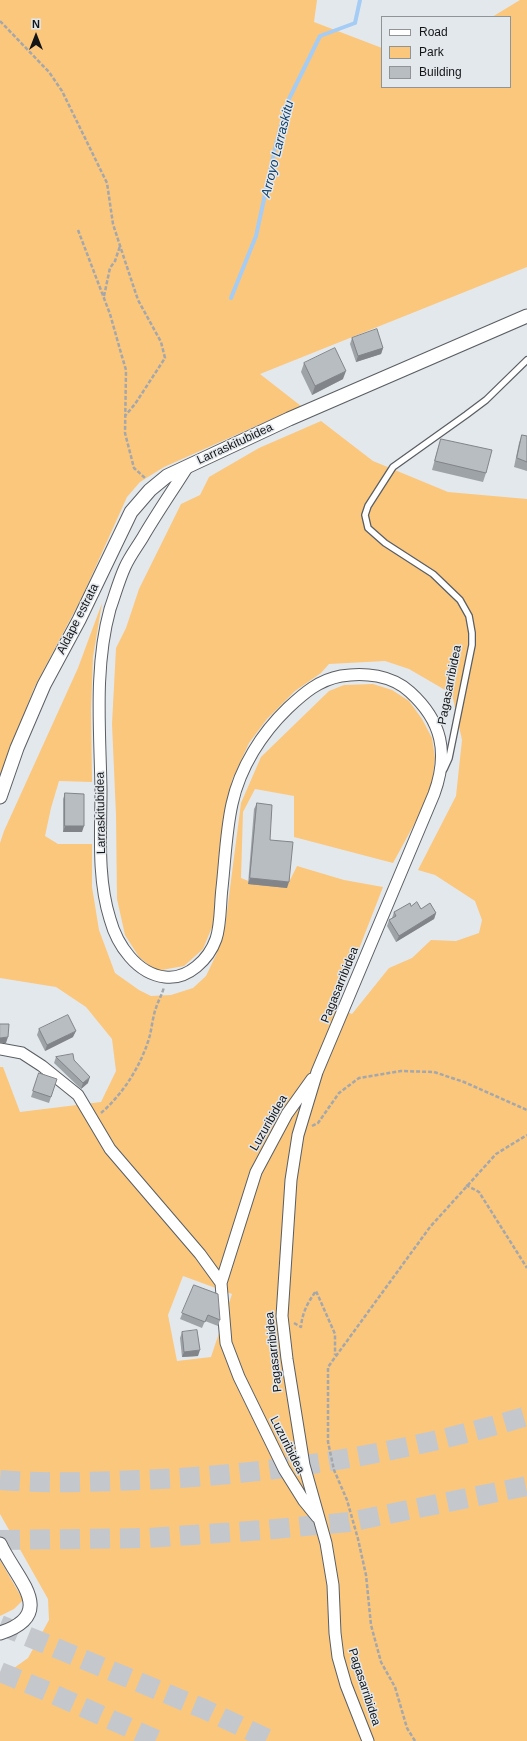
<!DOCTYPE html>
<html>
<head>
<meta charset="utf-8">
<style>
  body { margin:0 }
  #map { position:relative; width:527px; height:1741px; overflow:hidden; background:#e3e8ed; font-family:Arial,sans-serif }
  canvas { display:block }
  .legend { position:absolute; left:381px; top:16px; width:130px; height:72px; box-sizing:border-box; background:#e3e8ed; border:1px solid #909497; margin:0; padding:5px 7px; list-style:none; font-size:12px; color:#141517 }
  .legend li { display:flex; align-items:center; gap:8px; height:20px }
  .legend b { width:20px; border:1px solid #909497 }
  .north { position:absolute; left:16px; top:16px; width:40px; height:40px; -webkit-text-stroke:3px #e3e8ed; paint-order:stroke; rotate:0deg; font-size:11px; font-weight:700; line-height:16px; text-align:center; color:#141517 }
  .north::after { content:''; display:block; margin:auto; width:14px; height:18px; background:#141517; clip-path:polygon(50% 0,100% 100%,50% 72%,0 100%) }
</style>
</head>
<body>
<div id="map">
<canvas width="527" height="1741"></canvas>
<ul class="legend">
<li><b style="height:5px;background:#fff"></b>Road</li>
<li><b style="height:11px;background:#fbc77c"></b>Park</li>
<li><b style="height:11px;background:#b8bdc2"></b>Building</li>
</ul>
<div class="north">N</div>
</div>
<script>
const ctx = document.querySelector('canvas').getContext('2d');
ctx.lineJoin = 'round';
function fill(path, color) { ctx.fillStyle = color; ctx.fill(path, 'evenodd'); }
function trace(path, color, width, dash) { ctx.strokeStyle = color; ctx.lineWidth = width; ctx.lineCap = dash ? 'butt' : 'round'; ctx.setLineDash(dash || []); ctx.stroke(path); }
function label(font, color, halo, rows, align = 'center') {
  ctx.font = font + ' Arial,sans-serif'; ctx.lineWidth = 3; ctx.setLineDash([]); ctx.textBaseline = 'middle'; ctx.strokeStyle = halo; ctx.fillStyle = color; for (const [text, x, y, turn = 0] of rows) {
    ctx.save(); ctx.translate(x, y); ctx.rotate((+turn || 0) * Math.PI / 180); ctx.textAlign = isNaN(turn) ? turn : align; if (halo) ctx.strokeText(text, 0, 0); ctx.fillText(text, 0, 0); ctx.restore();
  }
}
const green = new Path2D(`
  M0,0H317L314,22L382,48V87H510V17H492L520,0H527V267L260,374L301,406L164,467L140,482L127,497L82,597L34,688L0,776Z
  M321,421L373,461L448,492L527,499V1741H0V1678L28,1658L49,1620L48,1599L0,1514V1067H3L20,1112L101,1102L116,1071L112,1039L86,1007L56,987L0,978V843L4,831L78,668L102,603L93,657L91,710L92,782L59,781L51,808L45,836L58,844H92V887L99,930L115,973L139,990L151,996L171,995L193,988L206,976L216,955L225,927L241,803L261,757L329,691L344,685L373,684L392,690L409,701L422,719L432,738L435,758L432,784L423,808L393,863L294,837V796L255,789L243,812L241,878L256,884H288L297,866L344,880L383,887L357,954L331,1005L352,1014L389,968L412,958L431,940L456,941L479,933L482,920L475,901L435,875L418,870L456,796L462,740L452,694L409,669L385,661L329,664L321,673L295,691L267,719L249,743L232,780L227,813L215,920L203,949L184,966L156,971L139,957L125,935L117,899L116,815L112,724L116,648L126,628L139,589L181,504L200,495L209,477L259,448ZM183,1276L232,1294L211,1357L177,1361L168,1315Z
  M0,1560L23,1600L14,1609L0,1616Z`);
const stream = new Path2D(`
  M231,298L256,236L276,144L288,101L320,36L355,23L360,0`);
const motorwayTunnel = new Path2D(`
  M0,1480C46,1484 93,1482 139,1480C271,1475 401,1454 527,1416
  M0,1540L148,1538L264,1530L349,1522L527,1486
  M0,1625L204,1709L272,1741
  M0,1672L44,1690L159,1741`);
const path = new Path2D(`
  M0,21L49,72L62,91L107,183L113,224L124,258L138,300L161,342L165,358L135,404L125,416
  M78,230L110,314L121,353L126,370L125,433L134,468L145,478
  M104,296L110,268L115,261L120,246
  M101,1113C124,1093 142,1064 150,1035C152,1026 153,1016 156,1008C158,1001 162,995 164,987
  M312,1126L318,1123L339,1093L359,1078L401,1071L434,1072L464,1082L527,1110
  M466,1185L479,1192L527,1268
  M294,1323L301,1327C302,1313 308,1302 316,1291L335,1334V1355
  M415,1741L407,1728L395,1687L381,1662L371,1625L366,1575L358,1539L347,1500L334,1470L328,1442V1367L430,1227L496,1154L527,1135`);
const service = new Path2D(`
  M444,769L449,758L472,645V633L469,616L460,600L433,574L385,543L368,528L365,515L368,506L393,467L466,415L486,400L527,360`);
const minor = new Path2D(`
  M188,466C173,490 157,513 143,537C137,547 130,556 125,567C119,580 115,595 110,609C94,667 100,730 101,790C101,832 97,878 110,919C117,945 137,974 165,977C188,980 209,959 216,939C221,924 220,904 222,888C225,861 226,831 232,804C240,767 262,733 288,708C304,693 319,680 341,676C364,672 392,675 410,692C442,721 449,753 434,794L317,1072L298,1135L291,1180L282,1316L287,1359L304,1465L326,1543L333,1585L335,1633L338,1657L346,1685L368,1741
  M0,1049L22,1053L42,1066L78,1095L110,1149L200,1254L221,1283
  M312,1079L287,1114L256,1172L221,1283L226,1343L239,1377L284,1469L304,1501L317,1517`);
const tertiary = new Path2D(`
  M0,797L17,748L44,685L79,620L131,512L150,490L167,476L289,419L527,316
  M0,1544C16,1579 59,1614 0,1633`);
const wall = new Path2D(`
  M352,338L383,348L381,354L356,362L350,344Z
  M304,363L343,379L312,395L301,372Z
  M522,435L527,436V471L514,467L519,443Z
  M441,439L486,473L483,482L432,470L438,448Z
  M65,793L82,832H63V799Z
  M257,803L270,840L287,888L248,884L254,809Z
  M411,906L436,913L434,919L396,942L387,926L389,920L392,918L394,912Z
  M39,1029L73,1037L45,1051L37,1035Z
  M56,1057L74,1060L88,1083L81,1089L54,1063Z
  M37,1079L51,1097L49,1103L31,1097Z
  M194,1285L220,1320L218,1326L205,1321L202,1328L180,1319Z
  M182,1332L198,1356L182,1357L180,1338Z`);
const shadedWall = new Path2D(`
  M383,348L381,354L356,362L358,356Z
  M346,371L343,379L312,395L315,386Z
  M65,826H84L82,832H63Z
  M250,878L289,882L287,888L248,884Z
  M436,913L434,919L396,942L399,936Z
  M76,1031L73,1037L45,1051L47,1045Z
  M8,1037L6,1043H0V1038Z
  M90,1077L88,1083L81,1089L83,1083Z
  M200,1350L198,1356L182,1357L184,1352Z`);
const building = new Path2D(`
  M377,329L383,348L358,356L352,338Z
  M335,348L346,371L315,386L304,363Z
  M522,435L527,436V462L517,458Z
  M441,439L492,450L486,473L435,461Z
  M65,793L84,794V826H65Z
  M257,803L272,805L270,840L293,842L289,882L250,878Z
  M417,902L421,909L430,903L436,913L399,936L389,920L396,916L394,912L410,903L411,906Z
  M68,1015L76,1031L47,1045L39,1029Z
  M0,1024H9L8,1037L0,1038Z
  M73,1054L74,1060L90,1077L83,1083L56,1057Z
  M39,1073L57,1079L51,1097L33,1091Z
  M194,1285L218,1294L220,1320L208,1315L205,1322L182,1313Z
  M197,1330L200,1350L184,1352L182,1332Z`);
const streetNames = [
  ["Larraskitubidea",235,444,-25],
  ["Aldape estrata",78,619,-63],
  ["Pagasarribidea",450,685,-79],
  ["Larraskitubidea",101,813,-91],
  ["Pagasarribidea",340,985,-68],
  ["Luzuribidea",269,1123,-60],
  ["Pagasarribidea",274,1352,-96],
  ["Luzuribidea",287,1445,63],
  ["Pagasarribidea",364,1687,72]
];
const waterNames = [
  ["Arroyo Larraskitu",278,149,-76]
];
fill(green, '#fbc77c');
trace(stream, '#a5ccf4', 4);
trace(motorwayTunnel, '#c4c8cd', 20, [20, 10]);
trace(service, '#5a5e62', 8);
trace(minor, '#5a5e62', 13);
trace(tertiary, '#5a5e62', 15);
trace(path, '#a4a7ab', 2.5, [4, 2]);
trace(service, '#fff', 5.5);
trace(minor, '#fff', 11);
trace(tertiary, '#fff', 13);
fill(wall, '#9ea3a7');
fill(shadedWall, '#818488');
fill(building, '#b8bdc2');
trace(building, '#818488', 1);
label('12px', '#141517', '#e3e8ed', streetNames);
label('italic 13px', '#0c3d67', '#e3e8ed', waterNames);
</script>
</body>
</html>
